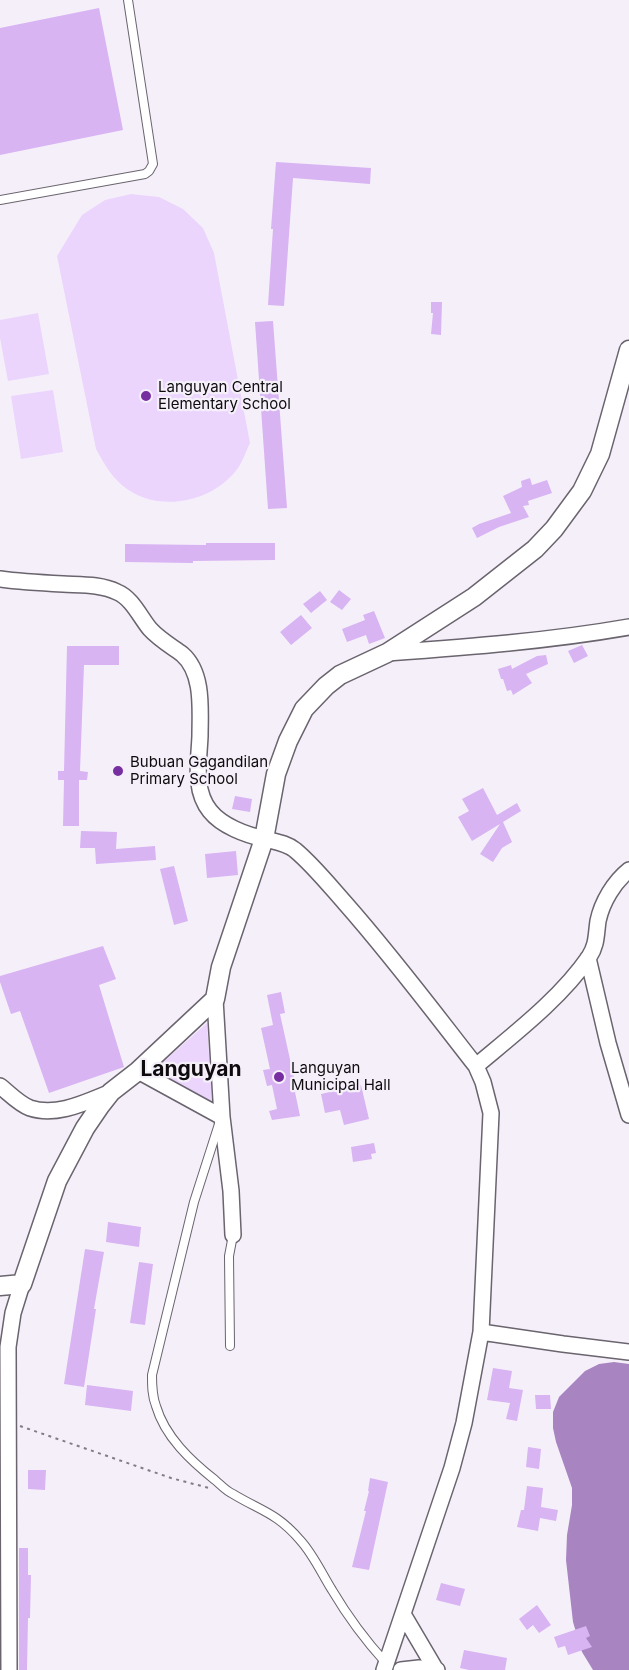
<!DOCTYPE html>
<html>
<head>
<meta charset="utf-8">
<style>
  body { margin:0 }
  canvas { display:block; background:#f5effa }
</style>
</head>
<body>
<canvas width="629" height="1670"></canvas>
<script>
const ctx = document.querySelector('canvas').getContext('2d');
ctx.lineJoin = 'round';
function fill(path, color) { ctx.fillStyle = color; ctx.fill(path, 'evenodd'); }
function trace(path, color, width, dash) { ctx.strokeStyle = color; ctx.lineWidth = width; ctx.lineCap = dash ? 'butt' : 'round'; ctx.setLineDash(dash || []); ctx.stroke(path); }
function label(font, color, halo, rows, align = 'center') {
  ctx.font = font + ' Inter,sans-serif'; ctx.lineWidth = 4.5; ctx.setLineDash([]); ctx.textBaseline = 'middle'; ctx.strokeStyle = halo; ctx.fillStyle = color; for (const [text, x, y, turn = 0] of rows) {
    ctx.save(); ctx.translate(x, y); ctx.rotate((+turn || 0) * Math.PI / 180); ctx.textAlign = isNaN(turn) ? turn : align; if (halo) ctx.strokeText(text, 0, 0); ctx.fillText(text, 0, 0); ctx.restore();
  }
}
const green = new Path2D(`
  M131,194L159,197L183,209L203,228L214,253L250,443C246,451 243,461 238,468C213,503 157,514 123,486C110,475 104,463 96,449L57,256L82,215L105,200Z
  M38,313L49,374L8,381L0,338V320Z
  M53,390L63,452L21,459L11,396Z
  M207,1023L212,1102L202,1103L158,1073L159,1066Z`);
const water = new Path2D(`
  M614,1362L629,1364V1670H593L582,1652L573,1622L566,1560L567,1535L572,1505V1488L556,1442L553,1428V1412L559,1397L585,1371L599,1364Z`);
const building = new Path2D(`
  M99,8L123,130L0,155V28Z
  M276,162L371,168L370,184L293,178L284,306L268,305L273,229H271Z
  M431,302H442L441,335L431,334L433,313H431Z
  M273,321L287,508L268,509L255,322Z
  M530,478L532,485L547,480L552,493L528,501L529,505L523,506L529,517L499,527L477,538L472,528L479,524L511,513L503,496L522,487L521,481Z
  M206,543H275V560L193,561V563L125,562V544L206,545Z
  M339,590L351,599L342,610L330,602Z
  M320,591L327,600L311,613L303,604Z
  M374,611L385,638L369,644L366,635L347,642L342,629L365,620L363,615Z
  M301,615L312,628L291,645L280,632Z
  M582,645L588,656L574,663L568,651Z
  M67,646H119V665H84L80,771L88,772L87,780H79V826H63L64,780H58V771H64Z
  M546,655L548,664L526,674L532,683L513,695L511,690L507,691L503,679H501L498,669L511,665L512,669L537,656Z
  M483,788L497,815L517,803L521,811L503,822L512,842L502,848L493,862L480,854L500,824L472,841L458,817L469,811L462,799Z
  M235,796L252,799L250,812L232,809Z
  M81,831L117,832L116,849L155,846L156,860L96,864L95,848H80Z
  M236,851L238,875L207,878L205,854Z
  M174,866L188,921L174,925L160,869Z
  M103,946L116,979L99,985L124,1067L49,1093L20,1011L11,1014L0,982V976Z
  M281,992L285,1013L280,1014L297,1091L295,1092L300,1116L272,1120L269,1111L277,1109L272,1085L267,1086L263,1070L270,1069L261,1028L273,1025L267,995Z
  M361,1085L369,1119L344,1125L340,1110L325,1113L321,1094Z
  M374,1143L376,1153L371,1154L372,1159L353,1162L351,1147Z
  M108,1222L141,1227L139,1247L106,1242Z
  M85,1249L104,1252L94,1309H96L84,1387L64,1384Z
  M139,1262L153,1264L145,1325L130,1323Z
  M493,1368L512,1371L509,1388L523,1390L517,1421L506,1419L510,1403L487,1400Z
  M87,1385L133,1391L131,1411L85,1405Z
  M535,1395H550L551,1409H536Z
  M528,1447L541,1449L539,1469L526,1467Z
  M28,1470H46L45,1490L28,1489Z
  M370,1478L388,1482L369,1570L352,1567L366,1511H364L369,1491H368Z
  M527,1486L543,1488L541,1507L558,1510L556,1521L540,1518L538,1531L517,1527L521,1510H524Z
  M19,1548H28V1575H31L30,1618H28L27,1670H19Z
  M441,1583L465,1589L460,1606L436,1600Z
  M537,1605L551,1625L539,1633L533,1625L527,1630L519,1619Z
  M586,1626L590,1636L586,1638L592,1647L568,1655L565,1646L558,1648L554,1637Z
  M464,1650L507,1658L505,1670H469L460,1668Z`);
const path = new Path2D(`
  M20,1426L171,1478L209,1488`);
const service = new Path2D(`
  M0,200L145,174L149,171L153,164L128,0
  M219,1124L194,1202L152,1375C152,1386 152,1396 156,1406C165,1437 191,1461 215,1480C221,1485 226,1491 233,1494C261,1511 277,1513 300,1540C313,1554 322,1574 332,1590C348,1617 365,1640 386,1663
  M230,1346L229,1256L233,1235`);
const minor = new Path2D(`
  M0,579C21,582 42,583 63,584C81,585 101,584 117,592C132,598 140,617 150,629C159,639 171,646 182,654C204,673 200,710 200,736C199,761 193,790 210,811C222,826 246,835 265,839C276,842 286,843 295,850C313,865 329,885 345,903C391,955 433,1011 476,1066L483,1082L491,1113L481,1332L464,1423L452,1468L384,1670
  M387,653C468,647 549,641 629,627
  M588,958L608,1043L629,1115
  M215,999L222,1117L231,1191L233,1235
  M476,1066C514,1034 561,998 589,957C597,945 596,935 598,921C602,902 614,882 629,870
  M138,1071L222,1117
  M0,1086C9,1093 19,1104 30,1108C57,1117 86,1102 111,1092
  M481,1332L563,1344L629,1352
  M403,1614L436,1670
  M9,1670L8,1347L13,1313L22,1284
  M401,1670L419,1668L437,1670`);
const tertiary = new Path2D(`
  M0,1286L22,1284L57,1181L85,1128L100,1106L111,1092L138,1071L215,999L221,967L264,839L276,774L288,741L304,709L326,686L340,675L387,653L474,597L535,549L554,529L582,491L600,454L629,350`);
const markers = [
  [146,396,6,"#772ea1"],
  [118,771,6,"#772ea1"],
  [279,1077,6,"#772ea1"]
];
const poiNames = [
  ["Languyan Central",158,387],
  ["Elementary School",158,404],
  ["Bubuan Gagandilan",130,762],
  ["Primary School",130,779],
  ["Languyan",291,1068],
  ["Municipal Hall",291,1085]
];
const districtNames = [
  ["Languyan",191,1070]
];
fill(green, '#ebd5fd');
fill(water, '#a885c1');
fill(building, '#d8b4f3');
trace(service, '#6a646e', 10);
trace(minor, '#6a646e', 18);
trace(tertiary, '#6a646e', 21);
trace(path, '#817d84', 2, [3, 4.5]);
trace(service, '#fff', 8);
trace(minor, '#fff', 15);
trace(tertiary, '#fff', 18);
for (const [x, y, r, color] of markers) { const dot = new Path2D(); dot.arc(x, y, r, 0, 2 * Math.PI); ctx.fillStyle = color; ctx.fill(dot); trace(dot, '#f5effa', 2); }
label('15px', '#0d0b0e', '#f5effa', poiNames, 'left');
label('bold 21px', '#0d0b0e', '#f5effa', districtNames);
</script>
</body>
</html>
